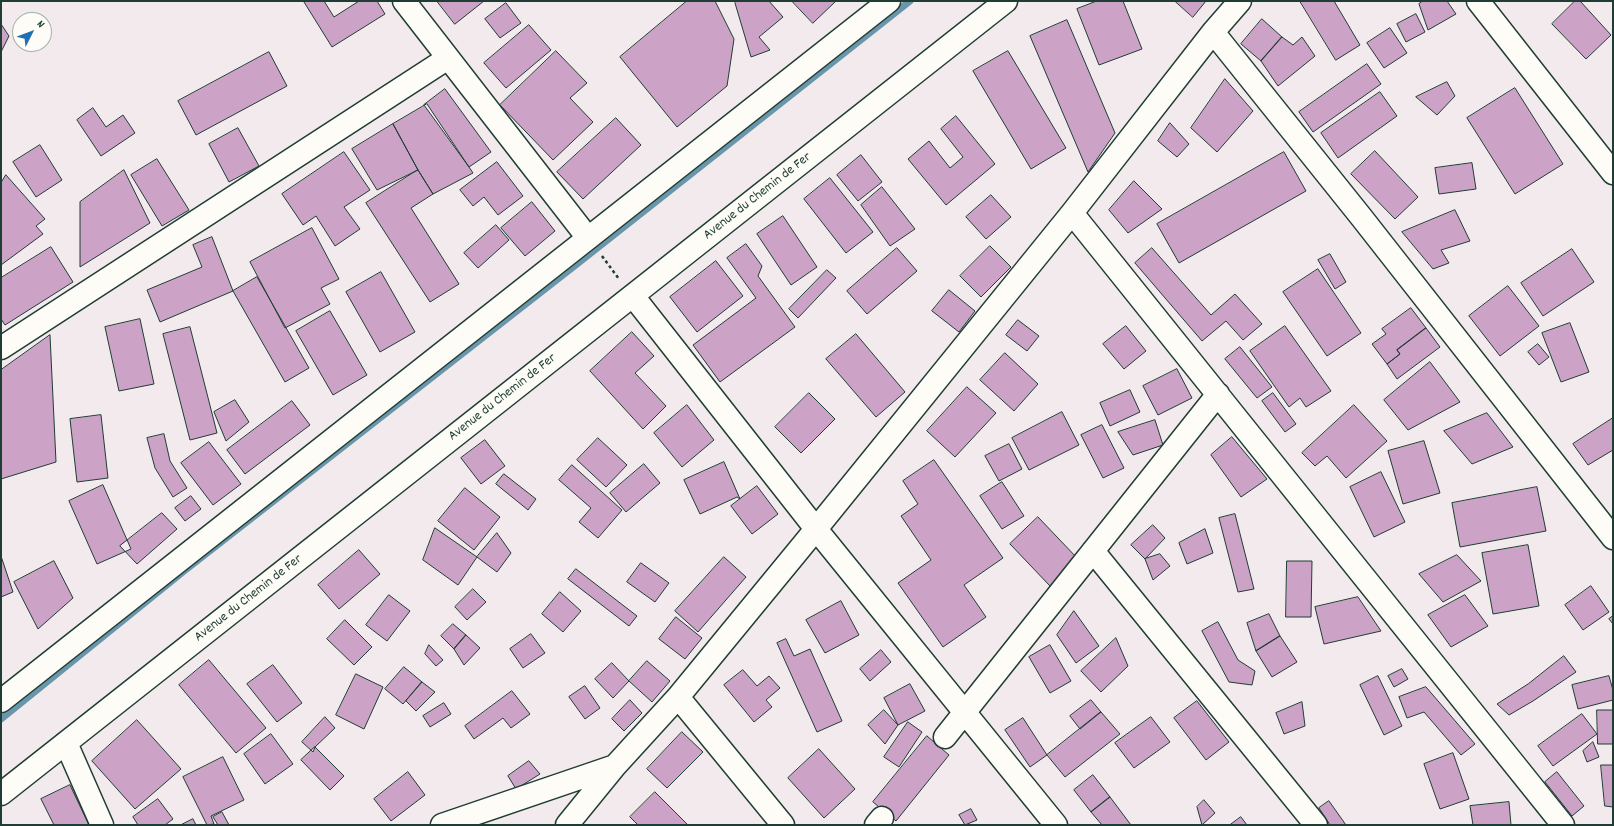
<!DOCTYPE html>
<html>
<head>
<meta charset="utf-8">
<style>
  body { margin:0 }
  #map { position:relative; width:1614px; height:826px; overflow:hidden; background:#f3eaed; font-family:Dekko,sans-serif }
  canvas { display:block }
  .frame { position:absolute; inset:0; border:2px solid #1f3d34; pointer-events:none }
  .north { position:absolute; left:12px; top:12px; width:40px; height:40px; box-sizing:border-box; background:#fdfcf7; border:1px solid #a4b0a9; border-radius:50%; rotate:48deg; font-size:11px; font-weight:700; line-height:16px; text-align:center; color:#1f3d34 }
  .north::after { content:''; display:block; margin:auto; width:14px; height:18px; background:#1f6fb2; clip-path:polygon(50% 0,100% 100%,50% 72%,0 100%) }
</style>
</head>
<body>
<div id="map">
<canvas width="1614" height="826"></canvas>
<div class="frame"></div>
<div class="north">N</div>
</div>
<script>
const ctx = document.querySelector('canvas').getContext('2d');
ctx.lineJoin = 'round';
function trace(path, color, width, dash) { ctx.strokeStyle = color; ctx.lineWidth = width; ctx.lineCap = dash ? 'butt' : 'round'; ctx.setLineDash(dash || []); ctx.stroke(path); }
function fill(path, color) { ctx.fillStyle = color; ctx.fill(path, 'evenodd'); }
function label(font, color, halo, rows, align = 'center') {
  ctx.font = font + ' Dekko,sans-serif'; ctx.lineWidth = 3.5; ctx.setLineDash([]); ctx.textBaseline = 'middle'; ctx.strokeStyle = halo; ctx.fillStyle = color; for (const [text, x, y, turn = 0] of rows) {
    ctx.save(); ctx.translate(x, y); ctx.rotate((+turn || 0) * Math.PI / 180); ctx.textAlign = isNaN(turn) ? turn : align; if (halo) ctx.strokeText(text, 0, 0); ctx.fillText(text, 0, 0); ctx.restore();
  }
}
const stream = new Path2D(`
  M1,719L184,571L577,264L910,1`);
const building = new Path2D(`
  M324,1L334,17L359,1H377L385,14L332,47L304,2Z
  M437,1H484L455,24Z
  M687,1H715L734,39L727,86L677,127L620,57Z
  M737,1H769L783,17L759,37L770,50L751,57L735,3Z
  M792,1H836L813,23Z
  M1097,1H1123L1142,49L1099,65L1077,9Z
  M1175,1H1206L1193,17Z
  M1300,1H1334L1360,45L1336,60Z
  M1423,1H1447L1456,14L1428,30L1419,4Z
  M1575,1H1580L1611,35L1586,59L1552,24Z
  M506,3L521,23L500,38L485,19Z
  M1416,14L1425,32L1406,42L1397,24Z
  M1262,19L1282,37L1261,61L1241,44Z
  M1067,20L1115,133L1088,172L1030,36Z
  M1,24L9,36L1,52Z
  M529,25L551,50L506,88L484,63Z
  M1390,28L1407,53L1384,68L1367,43Z
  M1282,37L1293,45L1302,37L1315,56L1278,86L1261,61Z
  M556,51L587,83L570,98L593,122L553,160L500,105Z
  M1008,51L1066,148L1031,169L973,71Z
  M269,52L287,86L196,135L178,101Z
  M1367,64L1381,84L1313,132L1299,112Z
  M1225,79L1253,111L1217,152L1191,128Z
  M1447,82L1455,96L1437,115L1416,97Z
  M1515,88L1563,164L1515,194L1467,118Z
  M445,89L491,152L469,167L424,105Z
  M1380,92L1397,116L1338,158L1321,133Z
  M427,104L473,173L433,194L418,170L393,124Z
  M93,108L106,127L123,115L135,133L101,156L77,120Z
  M956,116L995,164L946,205L908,159L929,141L950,168L963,157L941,129Z
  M616,118L641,145L583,199L557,172Z
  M1170,123L1189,144L1177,157L1158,141Z
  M393,124L418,170L377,190L352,149Z
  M238,128L259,166L229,182L209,144Z
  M40,145L62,180L36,197L13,162Z
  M1375,151L1418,197L1395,219L1351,174Z
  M344,152L370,190L344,207L360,229L335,246L316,216L303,225L282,194Z
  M1284,152L1306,191L1179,263L1157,224Z
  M861,155L882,182L858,201L837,175Z
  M157,159L189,210L162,226L131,175Z
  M497,162L523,196L498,215L484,197L473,206L460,190Z
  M1472,163L1476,189L1439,194L1435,168Z
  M124,170L150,223L80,267V202Z
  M418,170L433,194L411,208L459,284L430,302L366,203Z
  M6,175L45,219L36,226L43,234L1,265V183Z
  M830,178L873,232L846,253L804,199Z
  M1134,181L1162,209L1128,233L1109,210Z
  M882,187L915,229L890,246L861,205Z
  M991,195L1011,217L986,239L966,217Z
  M532,202L555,231L525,256L501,228Z
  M1455,210L1470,241L1441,250L1449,263L1433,269L1402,232Z
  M783,216L817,267L791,285L757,234Z
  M496,225L509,240L478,268L464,253Z
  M312,228L339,279L321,288L330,304L285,328L250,262Z
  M212,237L233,291L160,322L147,290L202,267L193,245Z
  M746,244L762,266L758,276L795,327L720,382L693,345L756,298L727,258Z
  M990,246L1011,267L981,297L960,276Z
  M51,247L73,282L5,325L1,319V278Z
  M897,248L917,271L867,314L847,291Z
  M1152,248L1211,315L1235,294L1262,324L1243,340L1226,321L1202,341L1135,263Z
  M1572,249L1594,282L1543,316L1521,283Z
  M1330,254L1346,282L1335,289L1318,260Z
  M716,261L743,296L697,332L670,297Z
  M1318,269L1361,333L1327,356L1283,292Z
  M827,270L836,278L798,318L789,309Z
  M381,272L415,332L380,352L346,292Z
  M257,277L309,368L285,382L233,291Z
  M1508,286L1539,326L1500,356L1469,316Z
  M949,290L975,311L959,332L932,311Z
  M1411,308L1426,328L1397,350L1400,354L1387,364L1372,344L1386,334L1382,329Z
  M330,311L367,375L333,395L296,331Z
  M140,319L154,384L119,391L105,327Z
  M1018,320L1039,336L1027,351L1006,335Z
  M1570,323L1589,372L1561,382L1542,333Z
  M1126,326L1146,351L1124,369L1103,344Z
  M1285,326L1331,391L1306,407L1300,398L1289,407L1250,351Z
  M190,327L217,433L190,440L163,334Z
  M1426,328L1440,347L1397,379L1387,364L1400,354L1397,350Z
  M632,332L654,356L635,373L666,406L643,429L590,371Z
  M856,334L905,392L876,417L826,359Z
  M50,335L56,462L1,479V370Z
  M1538,344L1549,357L1539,365L1528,352Z
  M1240,347L1272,387L1257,398L1225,359Z
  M1005,353L1038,384L1014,411L980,380Z
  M1430,362L1460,402L1408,430L1384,400Z
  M1177,369L1192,398L1158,415L1143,386Z
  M967,387L996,413L955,457L927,431Z
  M1130,390L1140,412L1110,426L1100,403Z
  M809,393L835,419L801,453L775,427Z
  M1273,393L1296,424L1285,432L1262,401Z
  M235,400L249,422L226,441L214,412Z
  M292,401L310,425L245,474L227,450Z
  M687,405L714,440L682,467L654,433Z
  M1354,405L1387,441L1346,478L1327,456L1315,466L1302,453Z
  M1062,412L1079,445L1029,470L1012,438Z
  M1487,413L1513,447L1472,464L1444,431Z
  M101,415L108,478L77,482L70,419Z
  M1613,418V450L1588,465L1573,444Z
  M1155,420L1163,445L1133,455L1118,432Z
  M1102,425L1124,468L1103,478L1081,435Z
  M164,434L170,461L187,488L173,497L155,468L147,438Z
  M1232,437L1267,479L1241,497L1211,455Z
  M598,438L627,465L606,487L577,460Z
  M485,440L505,466L481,484L461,458Z
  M1424,441L1440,493L1403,504L1388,451Z
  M209,442L241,484L213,505L181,463Z
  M1009,444L1022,469L999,481L985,456Z
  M934,460L1003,558L964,585L986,617L943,647L898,583L931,560L901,516L918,504L903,481Z
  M724,462L740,499L737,497L700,514L684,480Z
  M644,464L660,483L626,512L610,493Z
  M572,465L622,510L598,538L579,522L591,508L559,480Z
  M1381,472L1405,522L1374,537L1350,487Z
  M504,474L536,499L528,510L496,484Z
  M1002,482L1024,516L1002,529L980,496Z
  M103,485L131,549L97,564L69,501Z
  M757,486L778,514L752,534L731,506Z
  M1537,487L1546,531L1460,547L1452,503Z
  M465,488L500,517L474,550L438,521Z
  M191,496L201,509L185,521L175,508Z
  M162,513L177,529L137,564L120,546Z
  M1235,514L1254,589L1238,592L1219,518Z
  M1038,517L1078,559L1050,586L1010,544Z
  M1153,525L1165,538L1145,559L1131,545Z
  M435,528L477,557L458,585L423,560Z
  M1205,529L1213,553L1187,564L1179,543Z
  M497,533L511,553L497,572L477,557Z
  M1528,545L1539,606L1493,614L1482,553Z
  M359,550L380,574L339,609L318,585Z
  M1160,554L1170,566L1153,580L1145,559Z
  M1457,555L1481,581L1443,602L1419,574Z
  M1,556L13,592L1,597Z
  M724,557L746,577L698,632L675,611Z
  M54,561L73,598L38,629L14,582Z
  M1287,561H1312L1311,617H1286Z
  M641,563L669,583L655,602L627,582Z
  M576,569L637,616L629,626L568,579Z
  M1591,586L1609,612L1583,630L1565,605Z
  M473,589L486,602L467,620L455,607Z
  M560,592L581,611L563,632L542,614Z
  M389,595L410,611L387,641L366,625Z
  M1465,595L1488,626L1451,647L1428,615Z
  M1358,597L1381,631L1324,644L1315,607Z
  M841,601L859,635L825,653L806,620Z
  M1074,611L1099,646L1076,663L1057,635Z
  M1269,614L1280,636L1256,651L1247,623Z
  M1613,616V624L1609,619Z
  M676,617L702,638L685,659L659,639Z
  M345,620L372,647L354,665L327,639Z
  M1218,622L1238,660L1255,671L1252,685L1229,682L1202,631Z
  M453,624L466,635L454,649L441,636Z
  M531,634L545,653L523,668L510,649Z
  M466,635L480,648L464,665L454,649Z
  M1280,636L1297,662L1272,677L1256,651Z
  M1116,638L1128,666L1101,692L1081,671Z
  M786,639L794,656L810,649L842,721L817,732L777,643Z
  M429,645L443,660L436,666L425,654Z
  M1050,645L1071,681L1050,693L1029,657Z
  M881,650L891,662L870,681L860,669Z
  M1564,656L1576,672L1533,701L1509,715L1497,704L1528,684Z
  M209,660L266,728L236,753L179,685Z
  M647,661L670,681L652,702L629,681Z
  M612,663L629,681L613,698L595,679Z
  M273,665L302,703L277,722L247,684Z
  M404,667L422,682L403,704L385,689Z
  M1402,669L1408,679L1394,687L1388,676Z
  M743,670L757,686L769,676L780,688L766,700L772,707L754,722L724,685Z
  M356,674L383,687L364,729L336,715Z
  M1378,676L1402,726L1384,735L1360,685Z
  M1609,676L1613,690V700L1578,709L1572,685Z
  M422,682L435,692L416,711L406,701Z
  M910,684L925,711L898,725L884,698Z
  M585,686L600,708L585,719L569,697Z
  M1426,687L1475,744L1461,755L1424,712L1407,718L1399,697Z
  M512,691L530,714L511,728L503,718L474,739L465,726Z
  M630,700L642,713L624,731L612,719Z
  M1091,700L1101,712L1080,729L1070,716Z
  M1197,701L1229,742L1206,760L1174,718Z
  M1302,702L1305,726L1284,734L1276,713Z
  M444,703L451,714L430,727L423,716Z
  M884,710L898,725L885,744L868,725Z
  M1597,710H1613V744H1598Z
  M1101,712L1120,734L1065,777L1047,755Z
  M1582,714L1597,734L1553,766L1538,746Z
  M325,717L335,728L315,747L313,752L302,742Z
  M1151,717L1170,742L1134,768L1115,743Z
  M1023,718L1047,755L1030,767L1005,730Z
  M137,720L181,769L135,809L92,761Z
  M908,722L922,732L899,767L884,757Z
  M682,732L703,752L667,788L647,769Z
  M271,734L293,764L265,784L244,754Z
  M927,736L949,755L896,821L873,802Z
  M1593,742L1599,757L1587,762L1583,751Z
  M315,747L344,776L330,790L301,760Z
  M819,749L855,789L824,818L788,778Z
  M1453,753L1469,799L1440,809L1424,764Z
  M223,757L244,800L211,816L214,824L207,825L183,777Z
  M529,761L540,774L516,789L508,776Z
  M1601,765H1613V807L1605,806Z
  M408,772L425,795L391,821L374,799Z
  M1557,772L1584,806L1572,816L1545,782Z
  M1093,775L1110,797L1091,812L1074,790Z
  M70,785L89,825H54L41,799Z
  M655,792L688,825H638L630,817Z
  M1110,797L1131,825H1102L1091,812Z
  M158,799L173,819L165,825H138L133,817Z
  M1204,800L1215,813L1202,825L1197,807Z
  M1329,801L1346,825H1330L1319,808Z
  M1509,802L1511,825H1473L1470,806Z
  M971,809L977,820L965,825L959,815Z
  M222,812L229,825H218L213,817Z
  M1241,817L1247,825H1230Z
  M193,819L196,825H181Z`);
const path = new Path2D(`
  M602,256L619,279`);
const minor = new Path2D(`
  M404,1L588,238
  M1213,32L1362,218L1613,538
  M1072,213L1563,825
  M633,296L816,529L1056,825
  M1,348L448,58
  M1093,551L1316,825
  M678,697L783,825
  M945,737L1218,394
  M66,743L102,825
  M442,825L615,766
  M567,825L615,766L678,697L816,529L1072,213L1213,32L1240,1
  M876,825L882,818`);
const major = new Path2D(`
  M1478,1L1613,173
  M1,701L889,1
  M1,794L1006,1`);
const streetNames = [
  ["Avenue du Chemin de Fer",758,197,-38],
  ["Avenue du Chemin de Fer",503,398,-38],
  ["Avenue du Chemin de Fer",249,599,-38]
];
trace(stream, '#6996ab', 7);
fill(building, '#cca2c6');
trace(building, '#1f3d34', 1);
trace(minor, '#1f3d34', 25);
trace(major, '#1f3d34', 25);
trace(path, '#1f3d34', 2.5, [3, 3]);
trace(minor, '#fdfcf7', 22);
trace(major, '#fdfcf7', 22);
label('14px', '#1f3d34', '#fdfcf7', streetNames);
</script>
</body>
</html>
